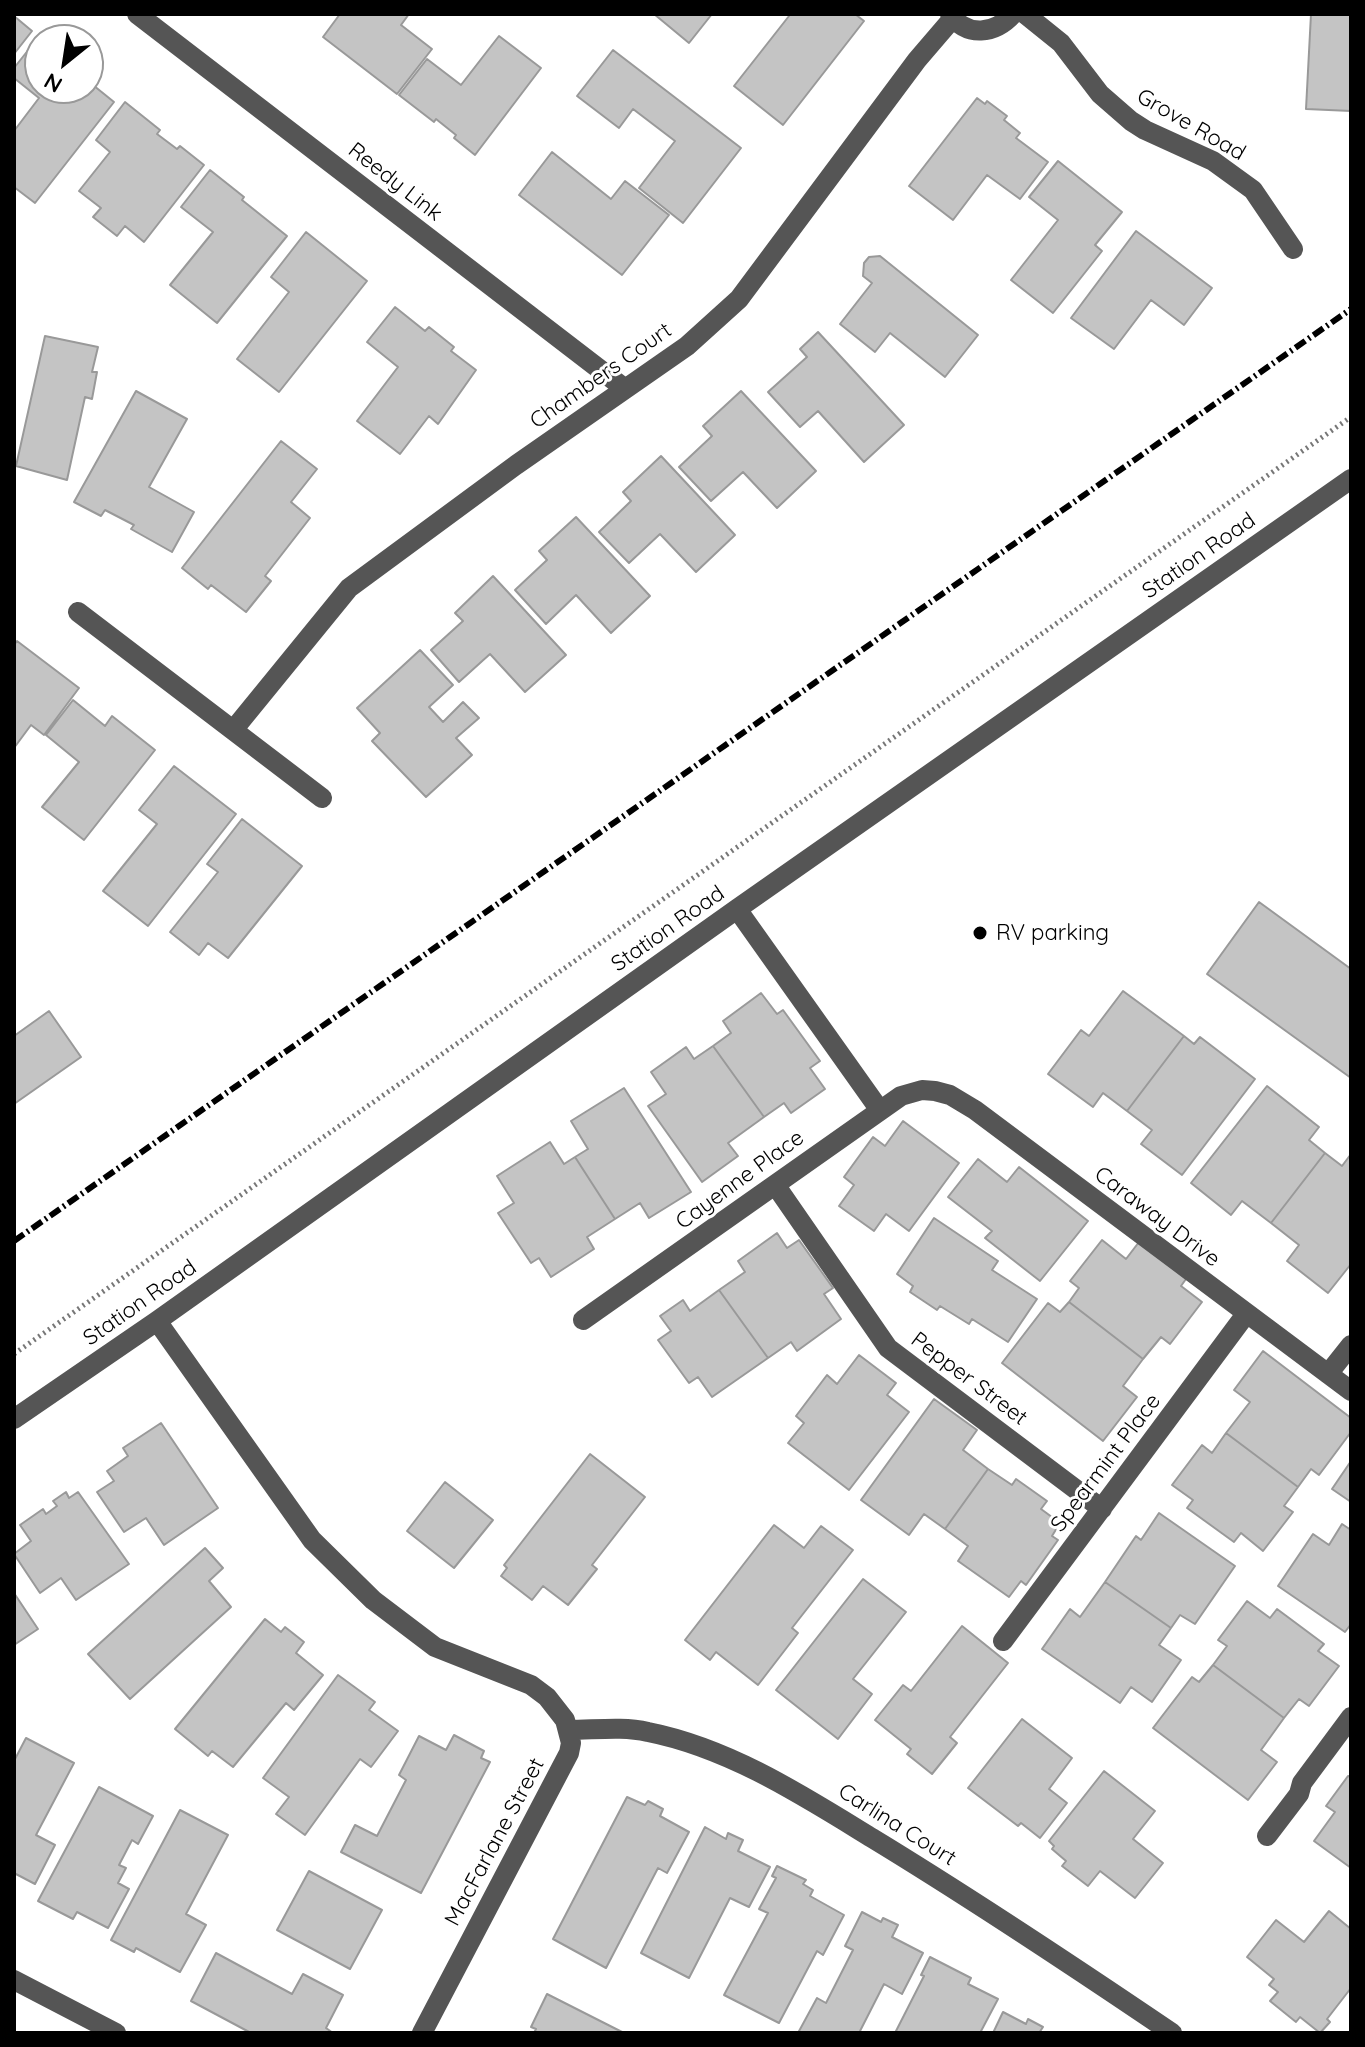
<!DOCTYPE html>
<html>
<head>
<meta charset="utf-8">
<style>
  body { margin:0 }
  #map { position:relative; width:1365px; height:2047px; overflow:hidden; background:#fff; font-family:Quicksand,sans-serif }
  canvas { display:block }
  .frame { position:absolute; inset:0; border:16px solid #000; pointer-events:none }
  .north { position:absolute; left:24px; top:24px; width:80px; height:80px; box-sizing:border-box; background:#fff; border:2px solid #999; border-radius:50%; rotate:210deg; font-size:22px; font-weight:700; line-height:32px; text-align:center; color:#000 }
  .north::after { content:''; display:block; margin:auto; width:28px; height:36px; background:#000; clip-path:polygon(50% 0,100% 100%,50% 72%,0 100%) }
</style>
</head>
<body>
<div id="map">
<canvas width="1365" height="2047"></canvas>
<div class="frame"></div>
<div class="north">N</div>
</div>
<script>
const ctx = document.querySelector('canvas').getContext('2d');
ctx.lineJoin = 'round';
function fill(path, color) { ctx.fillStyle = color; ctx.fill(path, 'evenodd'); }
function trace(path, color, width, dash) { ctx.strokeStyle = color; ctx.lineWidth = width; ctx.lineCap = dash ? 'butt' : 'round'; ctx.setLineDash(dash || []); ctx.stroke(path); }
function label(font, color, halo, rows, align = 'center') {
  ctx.font = font + ' Quicksand,sans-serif'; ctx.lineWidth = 6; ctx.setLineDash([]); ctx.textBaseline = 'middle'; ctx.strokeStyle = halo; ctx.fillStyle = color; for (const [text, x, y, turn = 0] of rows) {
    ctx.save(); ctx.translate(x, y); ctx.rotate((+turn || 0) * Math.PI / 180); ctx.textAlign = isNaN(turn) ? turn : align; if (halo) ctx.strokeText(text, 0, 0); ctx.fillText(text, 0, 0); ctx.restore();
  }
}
const building = new Path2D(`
  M340,14H409L401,25L432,49L397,94L323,37Z
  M654,14H712L689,43Z
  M786,14H855L864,21L783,125L734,86L789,16Z
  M1311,14H1351V111L1306,109Z
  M14,16L32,31L14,54Z
  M499,36L541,68L475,155L454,138L456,135L436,119L434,122L399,95L427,59L461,85Z
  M37,39L40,41V88H88V81L114,102L35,203L14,187V131L39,98L14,78V68Z
  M613,50L741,148L683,223L639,188L675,141L633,109L619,128L577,96Z
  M977,98L985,104L987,101L1007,116L1004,120L1020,133L1016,138L1048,162L1020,199L987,175L953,220L909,186Z
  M125,102L160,130L157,134L177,149L180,146L204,165L144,242L125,226L117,236L93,217L101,208L79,191L110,152L96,140Z
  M552,152L611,199L625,181L669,215L622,275L519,195Z
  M1058,161L1122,212L1095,245L1102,251L1053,313L1011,280L1058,220L1029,197Z
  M210,170L244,197L242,200L287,236L217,323L170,285L213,232L181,207Z
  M1136,231L1212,288L1184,325L1151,300L1114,349L1071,318Z
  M306,232L367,281L279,392L237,359L289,292L271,277Z
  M880,256L978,335L945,377L890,333L875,352L840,324L872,283L863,276L864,263L869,257Z
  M395,307L425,331L429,327L454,347L451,351L476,370L438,424L429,416L400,454L357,421L398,367L367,342Z
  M818,332L904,425L864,462L818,411L800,427L768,392L807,357L800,349Z
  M45,336L98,347L92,372H97L92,399L85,397L67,480L16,466Z
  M136,391L187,419L149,487L194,512L172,552L131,529L134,525L105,510L101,516L74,502Z
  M741,391L816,471L777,508L743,472L711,501L679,467L712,436L703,426Z
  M281,441L317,469L291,502L310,518L265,576L271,581L246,612L211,585L208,589L182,568Z
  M661,456L735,535L696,572L660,534L629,563L599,532L631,501L623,492Z
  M576,517L650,596L611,633L576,595L546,624L515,590L547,560L539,551Z
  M493,576L566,655L525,692L490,654L459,682L431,650L463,621L455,613Z
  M17,641L79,688L44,735L31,725L14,748V645Z
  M420,650L453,685L429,707L443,722L463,702L479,718L456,738L472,755L426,797L372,741L380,733L357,708Z
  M73,700L105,726L112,716L155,750L84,840L42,807L79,762L46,735Z
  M174,766L236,814L148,926L103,891L157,824L139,810Z
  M242,819L302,866L228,958L208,943L199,955L170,932L218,872L207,864Z
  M1259,902L1351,969V1078L1207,974Z
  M1123,991L1184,1036L1127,1111L1103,1093L1093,1107L1048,1074L1081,1030L1089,1036Z
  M761,993L777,1014L783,1010L820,1061L810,1068L825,1089L791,1113L784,1103L764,1117L713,1046L731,1033L723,1021Z
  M49,1011L81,1057L14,1104V1036Z
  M1184,1036L1194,1044L1200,1037L1255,1079L1182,1175L1141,1144L1152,1130L1127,1111Z
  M713,1046L764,1117L728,1143L738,1156L702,1182L648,1106L666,1094L651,1072L686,1047L694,1059Z
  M1267,1086L1319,1127L1309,1140L1325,1153L1271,1223L1242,1201L1231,1215L1191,1183Z
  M624,1088L691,1192L649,1218L640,1203L615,1219L575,1157L588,1149L571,1121Z
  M903,1121L959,1163L909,1231L886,1214L874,1231L839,1206L854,1185L844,1177L873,1137L885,1146Z
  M550,1142L564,1164L575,1157L615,1219L587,1237L594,1249L551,1277L539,1258L531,1263L498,1213L514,1203L497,1176Z
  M1325,1153L1342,1166L1351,1154V1264L1328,1293L1287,1261L1299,1245L1271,1223Z
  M978,1159L1007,1182L1019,1167L1088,1221L1040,1281L985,1238L992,1231L948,1197Z
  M934,1218L998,1261L992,1270L1037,1299L1008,1342L972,1319L969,1324L940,1306L937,1310L910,1292L913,1286L897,1274Z
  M777,1233L787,1248L799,1240L833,1288L824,1294L841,1319L797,1351L791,1342L768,1358L719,1290L745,1272L738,1261Z
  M1102,1240L1126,1259L1139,1242L1186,1279L1181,1286L1202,1302L1170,1344L1161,1337L1143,1359L1069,1302L1079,1288L1070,1281Z
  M719,1290L768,1358L712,1397L698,1377L689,1383L658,1340L671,1331L660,1316L683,1300L690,1311Z
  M1069,1302L1143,1359L1123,1386L1137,1397L1103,1441L1002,1363L1048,1303L1060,1312Z
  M1263,1351L1351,1418V1432L1319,1475L1311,1469L1298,1487L1226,1433L1250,1402L1234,1390Z
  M859,1355L896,1383L887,1395L909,1412L849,1490L788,1443L804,1423L796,1416L827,1375L837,1384Z
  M934,1399L977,1430L963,1450L988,1469L945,1529L924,1514L909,1535L861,1500Z
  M161,1423L218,1508L164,1545L146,1518L124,1532L97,1492L114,1481L107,1471L128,1456L123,1448Z
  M1226,1433L1298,1487L1284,1506L1293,1512L1263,1551L1241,1533L1234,1542L1187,1508L1193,1500L1172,1485L1202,1445L1212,1453Z
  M590,1454L645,1497L592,1565L597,1569L568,1605L543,1586L532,1600L501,1576L507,1568L504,1565Z
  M1351,1461V1502L1332,1489Z
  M988,1469L1012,1485L1016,1479L1047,1501L1041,1509L1060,1523L1052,1536L1058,1540L1026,1585L1021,1581L1009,1597L958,1561L968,1546L945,1529Z
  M445,1482L493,1520L454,1568L407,1531Z
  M66,1492L69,1498L78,1492L129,1564L76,1600L61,1578L40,1593L14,1554L31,1541L20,1525L43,1509L46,1514L57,1506L53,1501Z
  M1159,1513L1235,1566L1195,1624L1180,1615L1171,1628L1105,1582L1136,1536L1141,1540Z
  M1342,1524L1351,1530V1624L1345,1632L1278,1586L1313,1534L1329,1545Z
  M774,1525L804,1548L821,1526L853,1550L792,1628L798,1633L758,1685L716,1652L710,1660L685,1640Z
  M205,1548L223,1568L209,1581L231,1607L130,1699L88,1654Z
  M863,1579L906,1612L853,1679L872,1694L838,1739L776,1690Z
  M1105,1582L1171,1628L1159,1645L1181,1660L1152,1702L1131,1687L1120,1703L1042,1649L1070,1609L1080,1617Z
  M14,1593L38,1629L14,1645Z
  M1247,1601L1270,1618L1277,1609L1324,1644L1318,1651L1339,1666L1309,1706L1299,1699L1284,1718L1213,1665L1227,1646L1218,1640Z
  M265,1619L281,1632L285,1627L304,1642L296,1653L323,1675L294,1710L286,1703L233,1767L212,1751L208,1756L175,1729Z
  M962,1626L1008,1663L950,1737L957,1743L932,1774L907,1754L911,1749L875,1720L903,1685L911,1691Z
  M1213,1665L1284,1718L1261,1750L1277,1762L1248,1800L1153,1728L1192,1677L1199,1682Z
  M338,1675L375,1702L369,1710L398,1731L371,1767L360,1759L305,1835L276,1814L289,1797L263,1778Z
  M1022,1719L1072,1758L1049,1789L1067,1803L1040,1838L1021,1823L1018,1826L968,1788Z
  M454,1735L484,1751L481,1758L490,1762L421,1893L341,1852L355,1825L377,1836L406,1780L399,1775L419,1736L446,1750Z
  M26,1738L74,1763L36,1835L55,1845L35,1884L14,1873V1761Z
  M1104,1771L1155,1811L1133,1839L1163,1863L1135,1898L1100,1871L1088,1886L1062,1866L1066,1861L1052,1849L1054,1846L1049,1841Z
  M1348,1776L1351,1777V1868L1314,1841L1335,1812L1326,1806Z
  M99,1787L153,1816L138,1844L132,1840L119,1865L126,1868L118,1883L129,1889L108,1928L77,1912L73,1919L38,1901Z
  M627,1797L645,1805L648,1801L663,1809L660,1816L689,1832L667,1873L658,1868L606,1968L553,1939Z
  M180,1810L228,1835L186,1914L206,1925L180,1972L136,1948L134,1952L111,1940Z
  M705,1827L726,1839L728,1833L743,1840L738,1851L770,1867L749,1907L730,1898L689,1978L641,1953Z
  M777,1866L806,1880L803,1884L813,1890L810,1896L844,1915L823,1955L817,1951L779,2023L724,1995L768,1913L759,1909L776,1878L772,1876Z
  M309,1871L382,1910L350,1969L277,1930Z
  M1329,1911L1351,1929V1988L1327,2019L1330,2022L1320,2033L1300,2017L1296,2022L1270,2001L1278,1992L1269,1985L1274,1979L1247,1957L1276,1920L1304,1942Z
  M862,1912L881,1922L883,1918L898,1925L892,1937L923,1953L902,1994L884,1984L859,2033H798L817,1998L826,2003L853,1950L845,1946Z
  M216,1953L292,1994L303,1974L343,1995L326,2028L333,2033H251L191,2001Z
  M930,1957L971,1978L968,1984L998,1999L980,2033H895L924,1976L921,1975Z
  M547,1994L624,2033H534L536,2029L531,2027Z
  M1003,2012L1026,2024L1028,2019L1043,2027L1039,2033H993Z`);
const path = new Path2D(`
  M14,1354L1351,417`);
const minor = new Path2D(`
  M137,14L624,388
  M950,14C967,38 995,34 1013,14
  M1025,14L1061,43L1100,94L1131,121L1145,130L1213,161L1253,190L1293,249
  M78,612L322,798
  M234,729L349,588L516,465L687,346L739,299L917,60L953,18
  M737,909L879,1109
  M776,1186L888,1348L1102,1509
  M583,1320L901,1096L922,1090L935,1091L950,1095L975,1110L1351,1391
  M157,1321L312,1540L373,1600L435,1647L531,1685L547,1697L565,1720L571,1743L569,1753L422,2033
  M1328,1374L1351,1345
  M14,1419L157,1321L737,909L1351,479
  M1003,1641L1246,1314
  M569,1730C595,1730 622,1726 648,1732C729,1748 802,1795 872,1838C974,1900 1073,1966 1172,2033
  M1267,1836L1299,1794L1302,1783L1351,1717
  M14,1980L116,2033`);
const rail = new Path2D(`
  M14,1241L1351,309`);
const markers = [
  [980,933,8,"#000"]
];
const streetNames = [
  ["Grove Road",1191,125,30],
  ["Reedy Link",395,182,38],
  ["Chambers Court",601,376,-35],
  ["Station Road",1199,556,-35],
  ["Station Road",668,929,-35],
  ["Cayenne Place",740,1180,-36],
  ["Caraway Drive",1157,1217,37],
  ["Station Road",140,1303,-35],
  ["Pepper Street",969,1379,37],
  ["Spearmint Place",1106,1463,-53],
  ["Carlina Court",897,1825,32],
  ["MacFarlane Street",495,1842,-62]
];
const poiNames = [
  ["RV parking",996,933]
];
fill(building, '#c4c4c4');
trace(building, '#999', 2);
trace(path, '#777', 5, [2, 4]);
trace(minor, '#555', 20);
trace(rail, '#000', 6, [12, 4, 2, 4]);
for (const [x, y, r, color] of markers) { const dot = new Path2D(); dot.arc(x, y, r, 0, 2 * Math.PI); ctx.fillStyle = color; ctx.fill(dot); trace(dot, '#fff', 3); }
label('22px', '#000', '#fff', streetNames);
label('22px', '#000', '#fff', poiNames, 'left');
</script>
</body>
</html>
